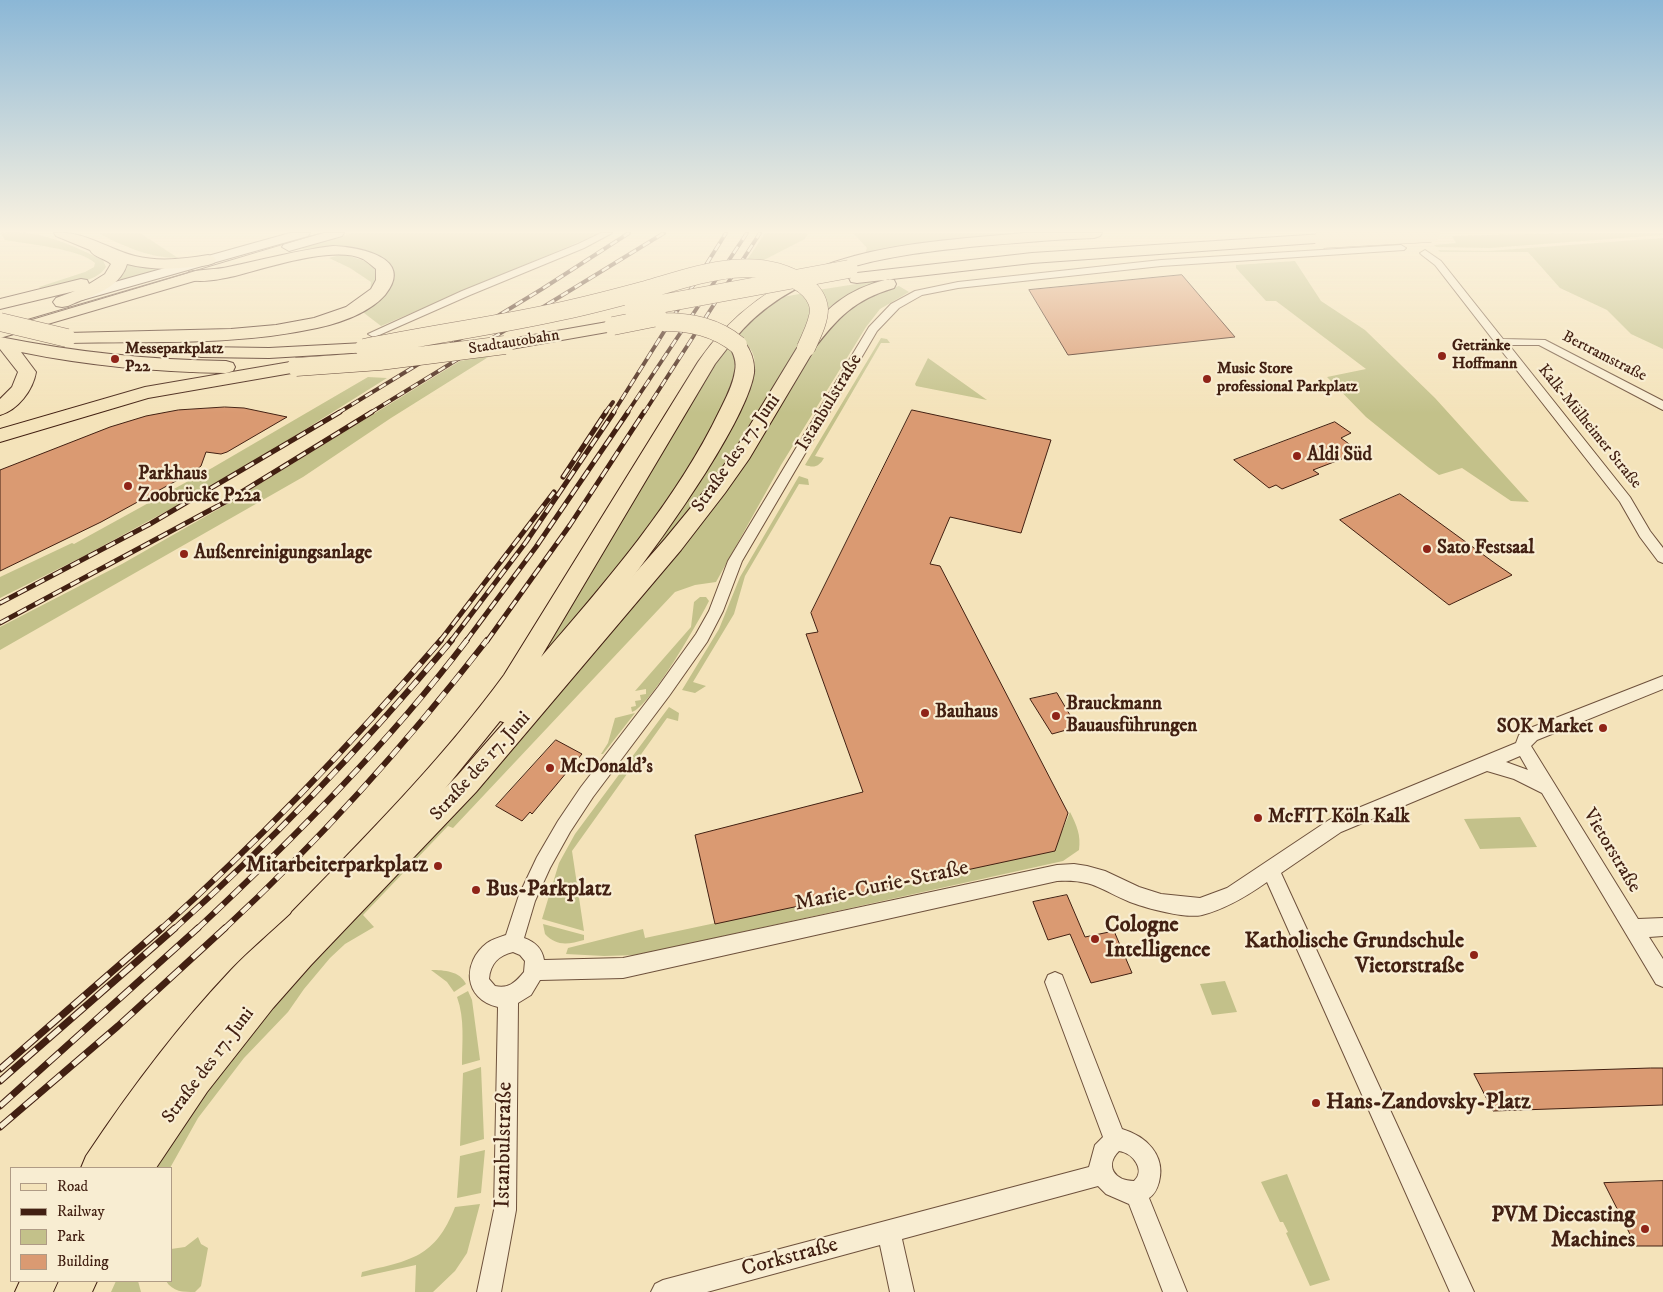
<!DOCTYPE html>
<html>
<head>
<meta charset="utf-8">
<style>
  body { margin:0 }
  #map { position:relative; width:1663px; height:1292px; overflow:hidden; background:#f4e3ba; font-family:"IM FELL DW Pica",serif }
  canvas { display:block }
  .legend { position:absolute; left:10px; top:1167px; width:162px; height:115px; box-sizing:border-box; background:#f8edd2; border:1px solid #af9b85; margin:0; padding:6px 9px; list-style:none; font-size:15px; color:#422012 }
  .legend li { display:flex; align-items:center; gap:10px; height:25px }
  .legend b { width:25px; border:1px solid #af9b85 }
</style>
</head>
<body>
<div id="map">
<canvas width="1663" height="1292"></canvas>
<ul class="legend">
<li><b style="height:6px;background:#f4e3ba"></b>Road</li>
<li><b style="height:6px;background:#422012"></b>Railway</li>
<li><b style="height:14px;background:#c3c18a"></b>Park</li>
<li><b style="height:14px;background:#da9a72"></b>Building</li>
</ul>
</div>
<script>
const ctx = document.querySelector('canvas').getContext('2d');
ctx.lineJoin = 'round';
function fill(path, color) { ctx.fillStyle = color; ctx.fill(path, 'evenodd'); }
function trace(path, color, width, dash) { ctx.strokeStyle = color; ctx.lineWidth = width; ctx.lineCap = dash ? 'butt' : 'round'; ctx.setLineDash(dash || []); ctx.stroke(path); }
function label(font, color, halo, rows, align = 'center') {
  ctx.font = font + ' "IM FELL DW Pica",serif'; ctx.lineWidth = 4.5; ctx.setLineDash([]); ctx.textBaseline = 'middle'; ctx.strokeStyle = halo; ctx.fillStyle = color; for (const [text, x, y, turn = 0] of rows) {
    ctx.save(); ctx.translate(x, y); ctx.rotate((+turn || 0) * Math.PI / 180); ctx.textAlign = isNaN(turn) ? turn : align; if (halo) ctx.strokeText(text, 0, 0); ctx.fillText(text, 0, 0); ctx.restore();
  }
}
const green = new Path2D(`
  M0,233C36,228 71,245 103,260L106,267C97,283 59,287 42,290L39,287L85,272L94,267L95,263C81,249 26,244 5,240Z
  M98,233H140L178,258C149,258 123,246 98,233Z
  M353,233H600L381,326L351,303L370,294L371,282L350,268L329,258L343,254L368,262L376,255L360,250L339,247L300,249Z
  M765,233H808L805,239L758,263H745Z
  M853,233H1058L893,248L865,253L867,248Z
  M1568,233H1663V235L1490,248L1436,247L1434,245L1456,243L1452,236Z
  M1663,238V349L1631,334L1607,310L1560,288L1528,252H1440L1438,250L1488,251Z
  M1295,261L1321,301L1365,330L1435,398L1529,502L1511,501L1462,468L1439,475L1428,467L1366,417L1327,377L1366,369L1276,301H1266L1236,268V265Z
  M122,262L162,268L107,285Z
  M888,279L851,293L828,308L818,290Z
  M899,286L909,292L880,309L866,327L781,465L716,582L695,585L675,592L453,828L448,826L363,915L374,927L345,944L330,958L304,989L288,1012L244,1058L198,1118L170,1168H150L176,1126L222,1063L761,439L822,336L844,310L887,289Z
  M805,293C808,299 812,305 812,314C809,341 789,367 775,389C724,473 662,549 599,623C540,692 481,761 419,826C366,882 308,933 256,991C207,1046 165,1105 126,1168H118C158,1104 201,1043 253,987C303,931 359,880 411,826C474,762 532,693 590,625C622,586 653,546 681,505C703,474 724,443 738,408C745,393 757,374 754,357C751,346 742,339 734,333L771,299Z
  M881,338L887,339L890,343H881L815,456L824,458C819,467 814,468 805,465Z
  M726,343L732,348L737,366L731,389L719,420L649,531L525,684Z
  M490,356L391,418L303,477L0,650V627L122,564L222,507L460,361Z
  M928,358L987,400L916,386L915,384Z
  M368,377L387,378L226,479L84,556L0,598V577L72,543L74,544L212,468Z
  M799,476L808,479L809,485L799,484L745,576L734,614L693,682L706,686L695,693L682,690L719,629L740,577Z
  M700,597H706L709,601C699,621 650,707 632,712L631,707L636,706L635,701L641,700L640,695L646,694V689L635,691L691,627L694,602Z
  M669,707L679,713L678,721L667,718L572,851L584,931L542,919L559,863L575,834Z
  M635,713L603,754H601L608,743L615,718Z
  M1070,812C1077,826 1081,835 1079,850L1063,861L638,955L604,956L566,954L568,948L643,929L645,938L1054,851Z
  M1520,817L1537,847L1480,849L1464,819Z
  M543,924L584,935V940C569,944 557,947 545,934Z
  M431,970C444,970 460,971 466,984L454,992L447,982Z
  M1225,981L1237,1012L1212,1015L1200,984Z
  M468,991L472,1000L480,1060L462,1065C462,1042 465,1019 457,997Z
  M481,1067L484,1139L460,1146L463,1073Z
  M485,1150L481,1193L457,1198L460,1156Z
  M1287,1174L1330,1280L1310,1286L1286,1233L1288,1232L1283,1222H1280L1261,1182Z
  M480,1204L467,1253L455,1271L433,1292H415L416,1265L361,1277L362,1272C411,1260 435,1258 455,1207Z
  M198,1237L201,1244L208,1248L201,1286L195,1292C183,1292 173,1292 166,1281H171V1249L185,1247Z
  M116,1281H138L141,1292H111Z`);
const building = new Path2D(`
  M1182,275L1235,337L1068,355L1029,290Z
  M225,407L244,408L287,417L227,452L221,454L206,452L201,466L196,470L101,522L0,571V470L110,427L146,416L178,410Z
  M912,410L1051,440L1021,533L950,517L930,564L940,566L1068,813L1055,851L715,924L695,835L863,792L806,634L818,632L811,613Z
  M1335,422L1351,433L1341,438L1360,452L1313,470L1319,474L1282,489L1276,485L1269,488L1234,460Z
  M1400,494L1496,564L1512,575L1449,605L1340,520Z
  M1057,693L1077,727L1052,734L1030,699Z
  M556,740L582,754L532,814L530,812L522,821L496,806Z
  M1067,895L1085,937L1114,931L1132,973L1091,983L1070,934L1048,940L1033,902Z
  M1651,1068H1663V1105L1493,1111L1474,1074Z
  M1663,1181V1246H1636L1604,1183Z`);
const minor = new Path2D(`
  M601,233H612L584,248L470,295L377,336L373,337L368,334L462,291L578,244Z
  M1401,245L1406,248L1404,250L1161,266L958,288L922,295L899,308L877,331L742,561L723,611L707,642L669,696L593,797L570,832L550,868L535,901L524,938C535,942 542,948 544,960L623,958L1057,865L1074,864L1087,866L1105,871L1139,887L1161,894L1200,898L1227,888L1329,820L1516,743L1519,735L1525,730L1663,676V689L1537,740L1531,746L1638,919L1663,918V936L1649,937L1663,959V987L1656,984L1542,793L1514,779L1487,771L1341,832L1281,873L1474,1292H1450L1267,882C1247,896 1226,909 1202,915C1185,919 1146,908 1130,902C1099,889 1093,879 1057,881L623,978L540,980L531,995L518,1003L516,1210L501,1292H477L494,1210L498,1007C463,999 462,962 487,943C493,939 500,937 506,935L519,895L537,857L558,821L581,787L658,687L696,634L709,611L728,561L869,327L891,304L915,291L958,282L1161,260ZM1520,756L1528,770L1506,762ZM513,952L520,955L525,961L524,972C515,983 508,989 495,986L489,979C490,964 499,955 513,952Z
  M1425,250L1441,261L1503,339L1545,340L1663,401V410L1659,408L1539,345H1509L1630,497L1650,531L1663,548V563L1658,561L1640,537L1620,502L1497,345L1494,344V341L1435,265L1422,255L1420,253Z
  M1055,972L1062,975L1122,1129C1146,1136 1166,1155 1159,1182C1157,1189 1155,1194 1149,1198L1187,1292H1163L1129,1204L1106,1194L1098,1186L902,1239L914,1292H890L880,1245L707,1292H651L655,1284L663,1280L1089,1167L1095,1145L1103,1137L1045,982L1048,975ZM1119,1151C1133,1153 1146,1170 1134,1181C1115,1181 1104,1166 1119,1151Z`);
const secondary = new Path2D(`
  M290,233H310L308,236L82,300H72L70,297L72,294Z
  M324,233H344L342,236L289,251L282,247L284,244Z`);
const primary = new Path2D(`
  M195,271L201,273L203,276L201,279L0,338V328Z
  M806,343L812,344L815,348L749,459L725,493L681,550L476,792L311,965L273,1008L207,1092L156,1168H81L86,1156C130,1090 177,1027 231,970C250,950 272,932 292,913L303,909L314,913L316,918L457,776L665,539L711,483L735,450L797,348L800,344Z
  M20,1281H58L53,1292H15Z
  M59,1281H97L92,1292H54Z`);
const trunk = new Path2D(`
  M54,233C83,230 108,249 135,256C159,262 183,259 208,255L214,257L216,260L214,263L208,265C180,269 155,271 127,264C120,289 90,296 68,306L62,307L56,306L53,302L56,298L75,291L0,309V299L81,279L87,280L89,284L105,274L111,264C105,258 94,258 90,250L56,236Z
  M1025,233H1102L1100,236L1094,238C1056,239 1018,243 980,246C892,255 792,266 733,341H744C751,351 755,361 754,373C750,400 721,448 706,472C650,560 585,640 518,721L509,724L500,721L423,816L314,934L303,938L292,934L287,923L292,912C366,836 441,761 504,675L698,362C776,248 900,244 1025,233ZM729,346C734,354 737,362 735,371C733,385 726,398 720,410C677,500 606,582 541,657L715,364Z
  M1323,234L1329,236L1331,239L1329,242L1032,263L857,283L851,282L849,278L851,274L857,273L1032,253Z
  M333,246C358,247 416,257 385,295C369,313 340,323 317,328C235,346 151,341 67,343L61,342L58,338L61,334L67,333L231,329L276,325L314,318L346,307L371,289L376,280V269C372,266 368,262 363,259C334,245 266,268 235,276C221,279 203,283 189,280L187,276L189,272C202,269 215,270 228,267C263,260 297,250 333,246Z
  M888,279L894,280L896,284L894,288C854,300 838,317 813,350L807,351L801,350L798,346L801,342C826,308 845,290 888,279Z
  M638,319L644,320L647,324L644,328L613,331L505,350L499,349L496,345L499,341L505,340L613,321Z
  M0,337C75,352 150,360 226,361L233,363L235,367L233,371L226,373C157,372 89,366 21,352L36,372C33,390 18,410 0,415V399L12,387L18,372L0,349Z
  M364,343L370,344L373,348L370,352L269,358L201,357L195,356L192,352L195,348L201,347L269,348Z
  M296,361L303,363L305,367L303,371L148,398L0,442V429L145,387Z`);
const tram = new Path2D(`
  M0,329L321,233`);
const railFar3 = new Path2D(`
  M338,413L542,289L629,233
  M370,413L664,233
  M605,413L613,402
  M613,413L726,233
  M627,413L747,233
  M644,413L760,233`);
const railFar2 = new Path2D(`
  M563,477L606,412
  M0,603L150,524L340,412
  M0,623L227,501L372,412
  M440,641L554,492
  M451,641L526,542L614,412
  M466,641L536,547L628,412
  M487,641L570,525L644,412`);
const railFar1 = new Path2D(`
  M161,929C261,839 353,742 441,640
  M174,929C274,840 366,742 452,640
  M197,929C293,839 387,745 467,640
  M224,929C320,840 407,743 487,640`);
const rail = new Path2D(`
  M0,1069L162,928
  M0,1081L175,928
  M0,1106L198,928
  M0,1127L118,1026L225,928`);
const trunkBridge = new Path2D(`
  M1323,239L1431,233
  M633,309L849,269
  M0,322L67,338
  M663,322C691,322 716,327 738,345
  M613,326L658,317
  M364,348C428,335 493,326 557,312C587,306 616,298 646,290C695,276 755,252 803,284C811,290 818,298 819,309C819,322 811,336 806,348
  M296,367L380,361L505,345`);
const markers = [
  [1442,356,5,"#8f2418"],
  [115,359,5,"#8f2418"],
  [1207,379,5,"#8f2418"],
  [1297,456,5,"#8f2418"],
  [128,486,5,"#8f2418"],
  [1427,549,5,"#8f2418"],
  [184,554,5,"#8f2418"],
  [925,713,5,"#8f2418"],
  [1056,716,5,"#8f2418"],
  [1603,728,5,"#8f2418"],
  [550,768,5,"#8f2418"],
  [1258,818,5,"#8f2418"],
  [438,866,5,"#8f2418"],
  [476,890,5,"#8f2418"],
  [1095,939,5,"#8f2418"],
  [1474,955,5,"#8f2418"],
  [1316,1103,5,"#8f2418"],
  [1645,1229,5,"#8f2418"]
];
const farStreetnames = [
  ["Stadtautobahn",514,343,-9],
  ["Bertramstraße",1604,357,27],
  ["Kalk-Mülheimer Straße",1589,427,51]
];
const farPoinames = [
  ["Getränke",1452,347],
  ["Hoffmann",1452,365],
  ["Messeparkplatz",125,350],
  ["P22",125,368],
  ["Music Store",1217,370],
  ["professional Parkplatz",1217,388]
];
const streetNames = [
  ["Istanbulstraße",830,403,-59],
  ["Straße des 17. Juni",737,454,-55],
  ["Straße des 17. Juni",481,767,-48],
  ["Vietorstraße",1611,851,59],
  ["Straße des 17. Juni",209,1066,-53]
];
const poiNames = [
  ["Aldi Süd",1307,456],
  ["Parkhaus",138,475],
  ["Zoobrücke P22a",138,497],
  ["Sato Festsaal",1437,549],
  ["Außenreinigungsanlage",194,554],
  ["Brauckmann",1066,705],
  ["Bauausführungen",1066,727],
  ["Bauhaus",935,713],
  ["SOK Market",1593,728,"right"],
  ["McDonald's",560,768],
  ["McFIT Köln Kalk",1268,818]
];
const nearPoinames = [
  ["Mitarbeiterparkplatz",428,866],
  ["Bus-Parkplatz",486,890,"left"],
  ["Cologne",1105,926,"left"],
  ["Intelligence",1105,951,"left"],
  ["Katholische Grundschule",1464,942],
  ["Vietorstraße",1464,967],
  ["Hans-Zandovsky-Platz",1326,1103,"left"],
  ["PVM Diecasting",1635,1216],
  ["Machines",1635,1241]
];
const nearStreetnames = [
  ["Marie-Curie-Straße",882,887,-12],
  ["Istanbulstraße",505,1145,-89],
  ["Corkstraße",790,1258,-15]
];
fill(green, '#c3c18a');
fill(building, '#da9a72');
trace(building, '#422012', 1);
trace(minor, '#6e513c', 2);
trace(secondary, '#422012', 2);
trace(primary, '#422012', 2);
trace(trunk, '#422012', 2);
fill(minor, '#f8edd2');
fill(secondary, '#f8edd2');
fill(primary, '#f4e3ba');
fill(trunk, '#f4e3ba');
trace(tram, '#422012', 1);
trace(railFar3, '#422012', 4);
trace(railFar2, '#422012', 5);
trace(railFar1, '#422012', 6);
trace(rail, '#422012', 7);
trace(railFar3, '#f8edd2', 2.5, [8]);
trace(railFar2, '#f8edd2', 3, [10]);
trace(railFar1, '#f8edd2', 4.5, [12]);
trace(rail, '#f8edd2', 5, [16]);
trace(trunkBridge, '#422012', 19, []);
trace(trunkBridge, '#f4e3ba', 18);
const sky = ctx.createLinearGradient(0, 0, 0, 413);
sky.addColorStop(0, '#8bb7d6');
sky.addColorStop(0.56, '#faf2e0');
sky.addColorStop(1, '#faf2e000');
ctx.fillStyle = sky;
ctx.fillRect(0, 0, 1663, 413);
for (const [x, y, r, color] of markers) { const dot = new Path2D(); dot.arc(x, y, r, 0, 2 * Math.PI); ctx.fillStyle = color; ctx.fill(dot); trace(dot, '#f8edd2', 2); }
label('16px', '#422012', '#f8edd2', farStreetnames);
label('bold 16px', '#422012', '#f8edd2', farPoinames, 'left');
label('19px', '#422012', '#f8edd2', streetNames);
label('bold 19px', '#422012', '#f8edd2', poiNames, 'left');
label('bold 22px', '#422012', '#f8edd2', nearPoinames, 'right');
label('22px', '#422012', '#f8edd2', nearStreetnames);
</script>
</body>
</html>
